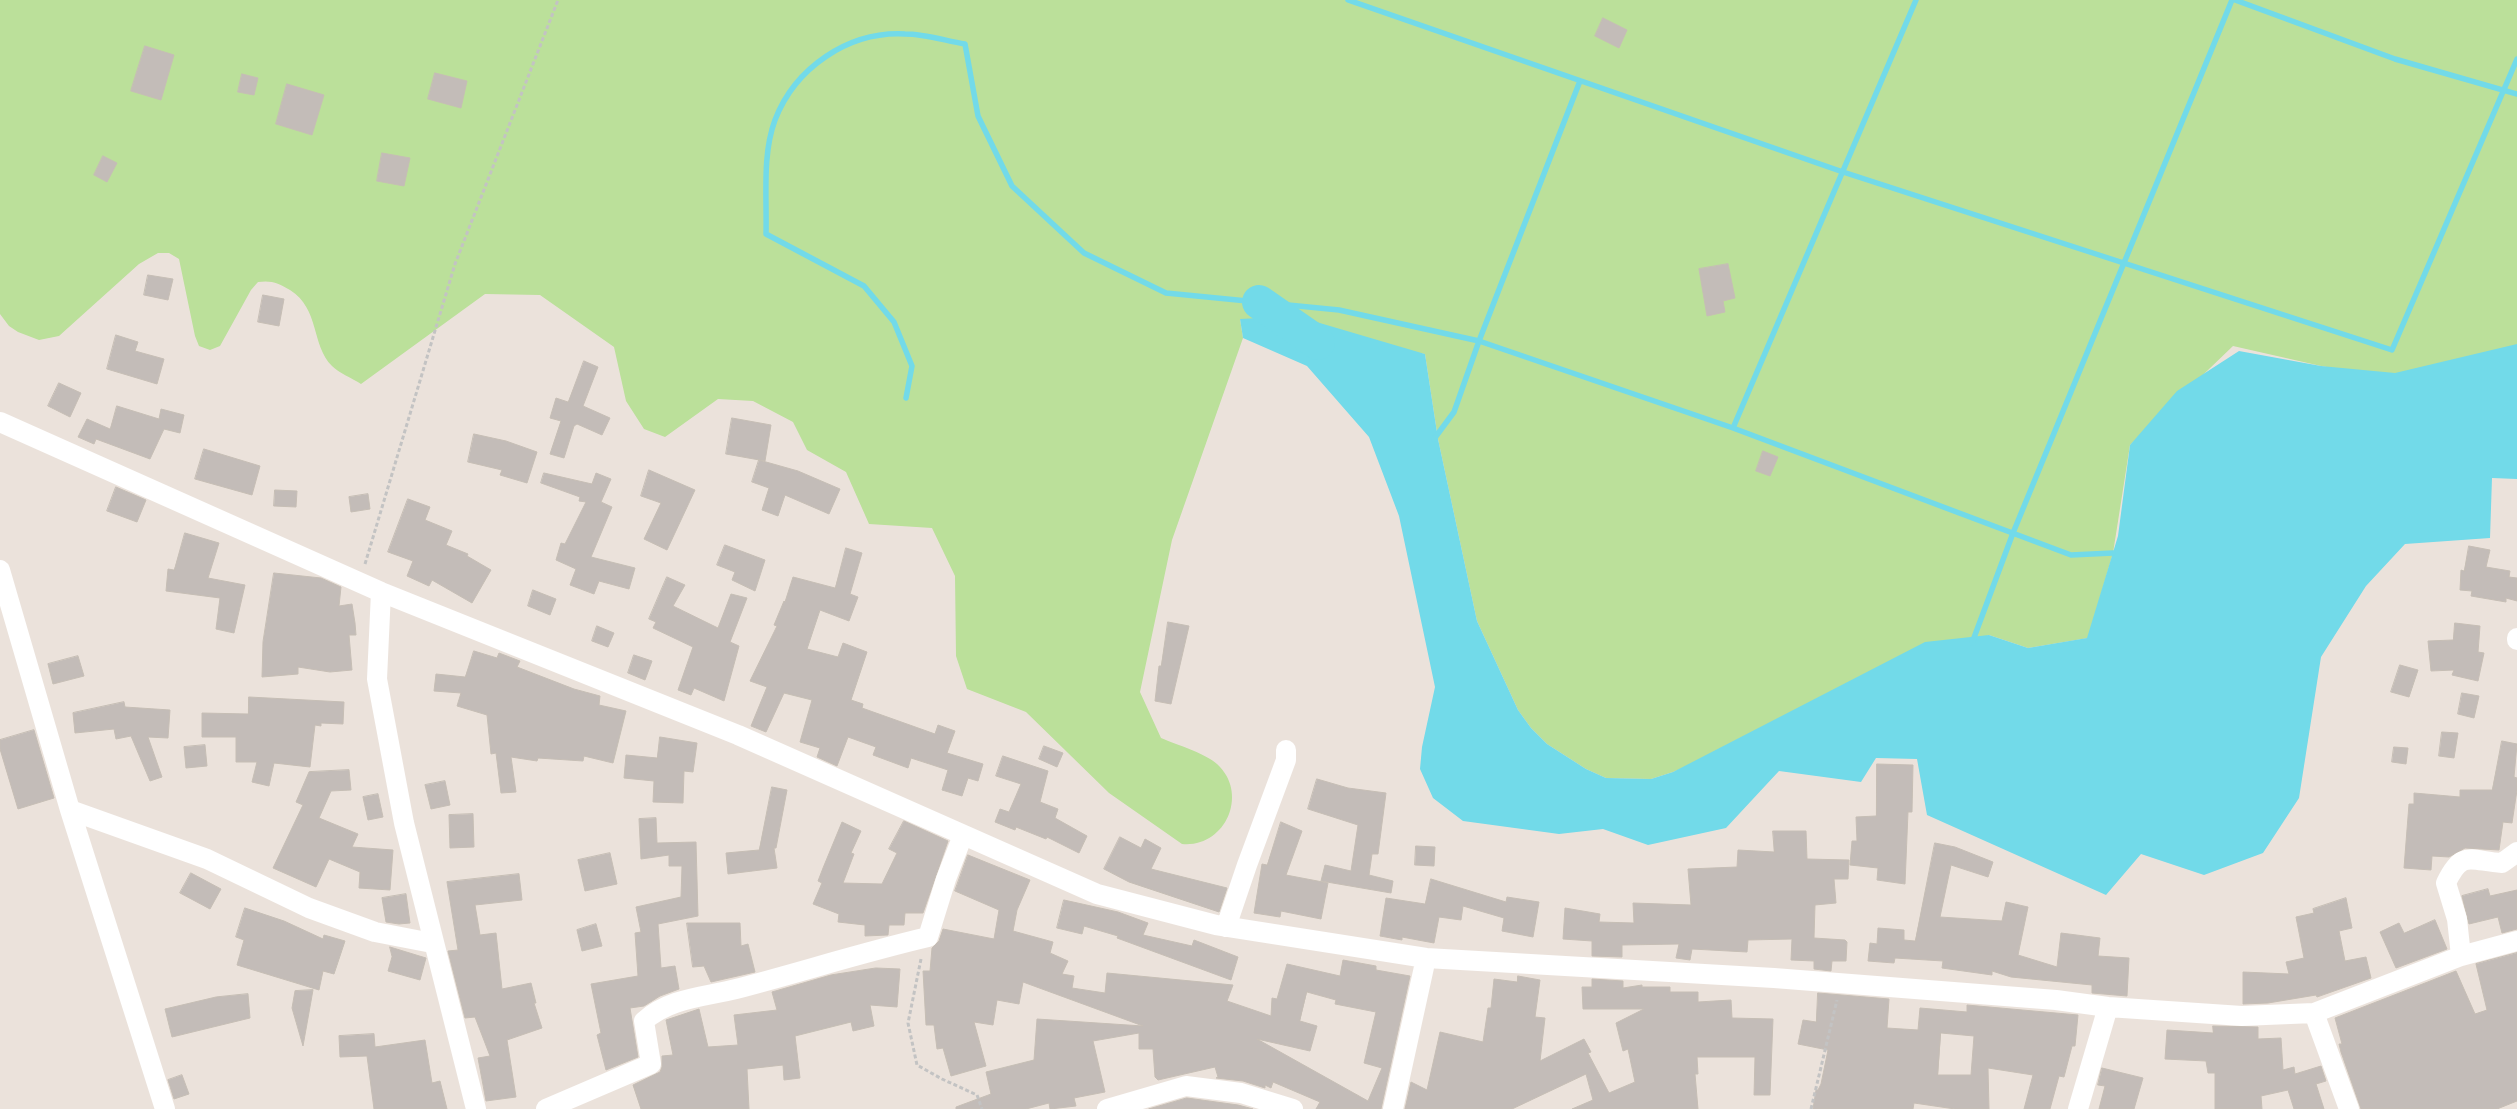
<!DOCTYPE html>
<html>
<head>
<meta charset="utf-8">
<style>
  body { margin:0 }
  canvas { display:block; background:#ebe2db }
</style>
</head>
<body>
<canvas width="2517" height="1109"></canvas>
<script>
const ctx = document.querySelector('canvas').getContext('2d');
ctx.lineJoin = 'round';
function fill(path, color) { ctx.fillStyle = color; ctx.fill(path, 'evenodd'); }
function trace(path, color, width, dash) { ctx.strokeStyle = color; ctx.lineWidth = width; ctx.lineCap = dash ? 'butt' : 'round'; ctx.setLineDash(dash || []); ctx.stroke(path); }
const green = new Path2D(`
  M0,0H2517V348L2401,379L2321,366L2233,346L2130,445L2113,553L2088,638L2028,648L1989,635L1673,772L1651,779L1606,778L1586,769L1547,744L1531,728L1518,710L1477,621L1438,439L1425,354L1240,319L1243,338L1172,540L1140,692L1161,738C1177,745 1209,754 1220,767C1248,797 1224,848 1182,844L1109,793L1026,712L967,689L956,656L955,576L932,528L869,524L846,472L807,450L793,422L753,401L718,399L665,437L644,429L626,401L614,347L540,295L485,294L361,384C352,378 339,373 332,366C311,345 320,309 290,290C279,283 271,280 258,282L251,290L220,346L210,350L199,346L195,336L179,259L169,253H158L139,264L59,336L39,340L18,332L9,326L0,314Z`);
const water = new Path2D(`
  M1296,316L1425,354L1438,439L1477,621L1518,710L1531,728L1547,744L1586,769L1606,778L1651,779L1673,772L1925,642L1989,635L2028,648L2087,638L2118,536L2130,445L2177,391L2239,351L2321,366L2395,373L2517,344V479L2492,478L2490,538L2405,544L2366,586L2321,657L2299,798L2263,853L2204,875L2141,854L2106,895L1927,815L1917,759L1876,758L1861,782L1779,771L1726,828L1648,845L1603,829L1559,834L1463,821L1433,798L1420,769L1422,747L1435,687L1399,516L1369,437L1307,366L1243,338L1240,319Z`);
const stream = new Path2D(`
  M1348,0L1843,172L2392,350L2517,59
  M1916,0L1733,428L2071,555L2113,553
  M2235,0L2395,59L2517,94
  M906,398L912,366L894,322L864,286L766,234C767,197 762,155 775,120C795,68 848,31 905,34C925,34 946,41 965,44L978,116L1012,186L1084,253L1166,293L1339,310L1479,341L1733,428
  M1434,439L1454,412L1479,341L1580,81
  M1972,643L2013,533L2232,0`);
const river = new Path2D(`
  M1259,302L1318,343`);
const building = new Path2D(`
  M1603,18L1627,30L1619,48L1595,36Z
  M145,46L174,55L161,100L131,91Z
  M435,73L467,81L461,108L428,99Z
  M242,74L258,78L254,95L238,92Z
  M287,84L324,95L312,135L276,124Z
  M382,153L410,158L404,186L377,181Z
  M103,156L117,163L107,182L94,175Z
  M1728,264L1735,298L1723,301L1725,312L1707,316L1699,269Z
  M148,275L173,279L168,300L144,295Z
  M263,295L284,299L279,326L258,322Z
  M116,335L138,342L135,351L164,359L157,384L107,369Z
  M584,361L598,367L583,406L610,418L602,435L577,424L574,426L564,458L550,454L561,421L550,418L556,398L568,402Z
  M59,383L81,393L70,417L48,406Z
  M117,406L159,419L161,409L184,415L180,433L164,429L150,459L96,439L94,444L78,437L87,419L110,429Z
  M732,418L771,425L765,461L726,454Z
  M474,434L506,441L537,452L527,483L500,475L502,470L468,462Z
  M204,449L260,466L252,495L195,479Z
  M1763,451L1778,457L1770,476L1756,471Z
  M759,460L798,471L840,489L829,514L785,495L778,516L762,510L769,488L752,482Z
  M649,470L695,490L667,550L644,539L661,503L641,496Z
  M544,473L592,484L596,473L611,479L601,502L612,507L591,557L635,568L629,589L599,581L594,594L570,585L576,569L556,560L561,543L565,544L586,502L579,501L580,497L541,483Z
  M116,487L146,500L137,522L107,511Z
  M275,490L297,491L296,507L274,506Z
  M368,494L370,509L351,512L349,497Z
  M408,499L430,507L425,520L452,531L446,545L468,554L467,556L491,570L472,603L432,580L429,586L407,576L413,561L388,552Z
  M185,533L219,543L208,578L245,585L234,633L216,629L220,598L166,591L168,569L174,570Z
  M725,545L765,560L755,591L732,580L735,572L717,565Z
  M2469,546L2490,550L2486,567L2510,571L2509,577L2517,578V601L2506,598V602L2471,596L2472,591L2460,590L2461,570L2464,571Z
  M846,548L862,553L850,594L858,597L849,621L820,610L807,649L838,657L843,643L867,652L851,700L863,704L862,708L935,734L938,725L955,731L947,753L983,764L978,781L968,778L962,796L942,790L948,770L911,758L908,768L873,755L876,747L848,737L837,766L817,757L820,748L800,742L812,700L784,693L766,732L751,726L767,687L750,681L777,626L774,625L784,601L785,602L793,577L835,588Z
  M274,573L321,578L341,587L339,606L352,604L355,623L356,635H349L352,670L330,672L298,667V674L262,677L263,642Z
  M667,577L685,585L673,606L718,628L731,594L747,598L730,642L739,646L724,701L694,688L691,695L678,690L693,647L653,628L656,622L649,619Z
  M533,590L556,599L550,615L528,606Z
  M1168,622L1189,626L1171,704L1155,701L1159,666H1161Z
  M2455,623L2480,626L2478,652L2484,653L2478,681L2452,675L2454,670L2431,671L2428,641L2453,640Z
  M597,626L614,633L608,647L592,641Z
  M474,651L497,658L499,653L520,661L517,667L574,689L600,696L599,705L626,711L613,763L584,756L583,761L538,758L537,761L511,757L516,792L501,793L496,753L491,754L487,715L457,706L461,693L434,691L436,674L465,677Z
  M634,655L652,661L645,680L628,673Z
  M78,656L84,676L53,684L48,664Z
  M2400,665L2418,670L2409,697L2391,692Z
  M2462,693L2479,696L2474,718L2458,714Z
  M249,697L344,702L343,724L321,723V726L315,725L310,767L274,763L269,786L252,782L257,762H236V737H202V713L248,714Z
  M124,702L125,707L170,710L168,738L148,737L162,777L150,781L131,736L116,739L114,729L75,733L73,713Z
  M34,730L54,798L18,809L0,749V740Z
  M2442,732L2458,733L2454,758L2439,756Z
  M660,737L697,743L693,772L684,771L683,803L653,802L654,781L624,778L626,755L657,758Z
  M2502,741L2517,744L2514,777L2517,778V790L2512,823L2503,822L2499,850L2465,848L2449,857L2432,856L2431,870L2404,868L2409,804H2414V793L2460,797V790H2492Z
  M205,745L207,766L186,768L184,747Z
  M1044,746L1063,753L1057,767L1039,759Z
  M2394,747L2408,748L2406,764L2392,762Z
  M1003,756L1048,771L1040,802L1058,809L1055,818L1087,836L1079,853L1047,837L1046,839L1016,827L1015,830L995,822L1000,809L1009,812L1021,784L996,776Z
  M1877,764L1913,765L1912,812H1908L1905,884L1877,880L1878,868L1850,865L1852,841H1857L1856,817L1876,816Z
  M349,770L351,790L331,791L319,818L358,834L352,847L393,850L390,890L359,888L360,872L329,859L316,887L273,868L303,805L296,802L309,772Z
  M1317,779L1348,788L1386,793L1378,854H1372L1369,875L1393,881L1391,893L1321,881L1325,865L1351,871L1358,825L1308,809Z
  M445,781L450,805L431,809L425,785Z
  M772,787L787,790L776,848H774L777,868L728,874L726,853L759,850Z
  M378,794L383,817L368,820L363,797Z
  M473,814L474,847L450,848L449,815Z
  M656,818L657,843L696,842L698,916L658,924L661,968L675,966L679,989L660,996L644,1006L630,1008L638,1057L606,1070L597,1035L601,1033L591,984L638,976L635,933L641,932L636,907L681,897L682,866H669V855L641,859L639,819Z
  M904,821L948,841L923,913H905L904,925H889L888,935L865,936V925L838,922L839,914L813,904L822,883L818,881L823,868L842,822L861,831L851,853L854,854L843,883L882,884L897,853L889,849Z
  M1281,822L1302,831L1286,875L1328,883L1321,919L1281,911L1280,917L1254,913L1262,864L1267,865Z
  M1773,831H1806L1807,859L1849,860L1848,879H1834L1836,903L1815,905L1814,938L1845,940L1847,942L1846,961H1832L1831,971L1814,969V961L1791,960L1792,939L1748,940L1747,952L1692,949L1690,960L1676,958L1679,944L1622,945V957L1592,956V941L1563,939L1565,908L1600,914L1599,922L1634,923L1633,903L1691,905L1688,869L1737,867L1738,850L1774,852Z
  M1120,837L1141,848L1145,839L1161,848L1151,869L1227,888L1219,912L1129,882L1104,869Z
  M1935,843L1955,847L1993,862L1988,877L1951,865L1940,917L2002,921L2006,902L2028,907L2018,955L2057,967L2061,933L2100,938L2098,956L2129,958L2127,996L2092,993V985L2011,977L1992,971V975L1942,968L1943,961L1895,958L1894,963L1868,961L1870,943L1877,944L1878,928L1904,930V940L1915,941Z
  M1416,846L1435,847L1434,866L1415,865Z
  M610,853L617,884L585,891L578,860Z
  M968,855L1030,880L1017,910L1013,931L1053,942L1050,953L1068,961L1062,974L1074,976L1072,988L1105,993L1107,973L1233,985L1227,1001L1271,1016L1272,998L1277,999L1287,964L1340,976L1343,960L1376,966V970L1410,976L1381,1109H1316L1320,1102L1273,1082L1271,1088L1265,1085V1088L1243,1081L1216,1078L1218,1077L1215,1067L1158,1080L1155,1077L1153,1049H1139V1033L1093,1041L1105,1092L1074,1098L1076,1106L1050,1109L1049,1103L1026,1109H956V1107L991,1094L986,1072L1034,1060L1037,1019L1143,1026L1023,982L1019,1004L997,1000L993,1025L974,1022L986,1066L951,1076L943,1048L937,1049L934,1025H926L923,971H930L932,948L939,941L943,929L994,939L999,910L955,891ZM1307,992L1336,1000L1335,1004L1376,1012L1364,1063L1382,1068L1368,1101L1257,1039L1310,1051L1317,1026L1300,1021Z
  M191,873L221,889L210,909L180,893Z
  M519,874L522,900L475,905L480,935L496,933L502,989L531,983L536,1003H534L542,1028L507,1040L516,1097L486,1101L478,1058L490,1056L475,1017L465,1018L448,951L458,950L447,882Z
  M1431,879L1506,902L1507,897L1539,902L1533,937L1502,931L1504,918L1463,906L1461,920L1439,917L1434,943L1402,937V940L1380,936L1386,898L1425,904Z
  M2488,889L2490,896L2517,890V929L2502,933L2498,917L2469,924L2462,896Z
  M406,894L410,923L399,924L386,922L382,898Z
  M2346,898L2352,928L2339,931L2345,961L2366,957L2371,978L2317,997L2316,995L2268,1003L2243,1004V972L2289,974L2286,962L2304,958L2296,917L2314,913L2313,909Z
  M1064,900L1118,912L1148,923L1143,935L1192,946L1194,940L1238,957L1231,980L1117,938L1118,936L1084,926L1082,934L1057,928Z
  M245,908L284,921L323,939L324,935L345,941L334,974L323,971L319,990L237,965L244,940L236,937Z
  M2435,920L2447,949L2396,968L2380,932L2399,923L2404,933Z
  M687,923H740L741,946L748,944L755,972L711,982L704,966L693,967Z
  M596,924L602,946L582,951L577,930Z
  M390,947L426,958L420,980L388,971L392,957Z
  M2517,953V1101L2497,1109H2361L2341,1052L2339,1044H2342L2335,1018L2456,971L2475,1014L2487,1010L2476,964Z
  M876,968L900,969L897,1007L870,1005L874,1026L853,1031L851,1022L795,1036L800,1078L784,1080L783,1065L747,1069L749,1109H641L633,1085L660,1072L662,1067V1056L673,1055L666,1020L699,1009L708,1047L738,1045L734,1015L777,1010L772,992L831,975Z
  M1518,976L1540,980L1535,1017L1545,1018L1540,1061L1584,1039L1591,1052L1588,1053L1609,1093L1635,1082L1628,1049L1623,1051L1616,1023L1644,1009H1583L1582,987H1592V979L1623,981V988L1642,985V987H1670V992H1698V1002L1731,1000L1732,1018L1773,1019L1770,1095H1754L1755,1057H1697L1698,1074H1695L1698,1109H1572L1593,1100L1586,1074L1512,1109H1405L1411,1082L1427,1090L1440,1032L1483,1042L1488,1008H1491L1494,979L1517,982Z
  M313,990L303,1046L292,1008L295,991Z
  M1818,993L1889,999L1887,1028L1918,1030L1920,1008L1967,1012V1005L2078,1015L2075,1046H2072L2064,1077L2059,1076L2050,1109H2024L2033,1075L1988,1068L1989,1109H1955L1914,1103L1913,1109H1813L1816,1090H1818L1821,1084L1828,1050L1798,1044L1803,1020L1816,1022ZM1941,1033L1974,1036L1971,1075H1938Z
  M248,994L250,1018L172,1037L165,1009L216,997Z
  M2213,1026L2258,1027V1039L2281,1038L2283,1070L2294,1067L2295,1074L2321,1066L2326,1081L2316,1084L2324,1109H2294L2288,1090L2261,1096L2262,1109H2215V1073H2208L2206,1061L2165,1059L2167,1030L2213,1033Z
  M374,1034L375,1047L425,1040L432,1083L440,1081L447,1109H374L367,1056L340,1057L339,1036Z
  M2102,1068L2143,1078L2134,1109H2099L2105,1086L2098,1085Z
  M182,1075L189,1094L174,1099L168,1080Z
  M1187,1098L1238,1105L1253,1109H1149Z`);
const path = new Path2D(`
  M365,564L455,264L558,0
  M921,959L908,1023L917,1065L942,1079L977,1095L982,1109
  M1811,1109L1837,1000`);
const minor = new Path2D(`
  M0,422L381,592L738,735L1097,894L1216,925L1426,958L1774,978L2056,1000L2108,1007L2242,1016L2314,1013L2461,956L2517,941
  M0,570L70,810L165,1109
  M381,592L377,679L404,823L476,1109
  M2517,638V640
  M70,810L207,859L309,908L375,932L432,943
  M1226,927L1247,865L1286,760V750
  M2461,956L2457,919L2446,883C2462,849 2470,861 2502,863L2517,852
  M2314,1013L2349,1109
  M546,1109L651,1064L644,1021C669,998 704,997 736,989C801,972 864,952 928,937L946,879L963,835
  M1107,1109L1186,1086L1241,1093L1293,1109
  M1393,1109L1426,958
  M2078,1109L2108,1007`);
fill(green, '#bbe09a');
fill(water, '#72dae9');
trace(stream, '#72dae9', 5.5);
trace(river, '#72dae9', 34);
fill(building, '#c3bcb8');
trace(building, '#c6beb5', 1);
trace(path, '#c3c3c3', 3, [4, 2.5]);
trace(minor, '#fff', 20);
</script>
</body>
</html>
